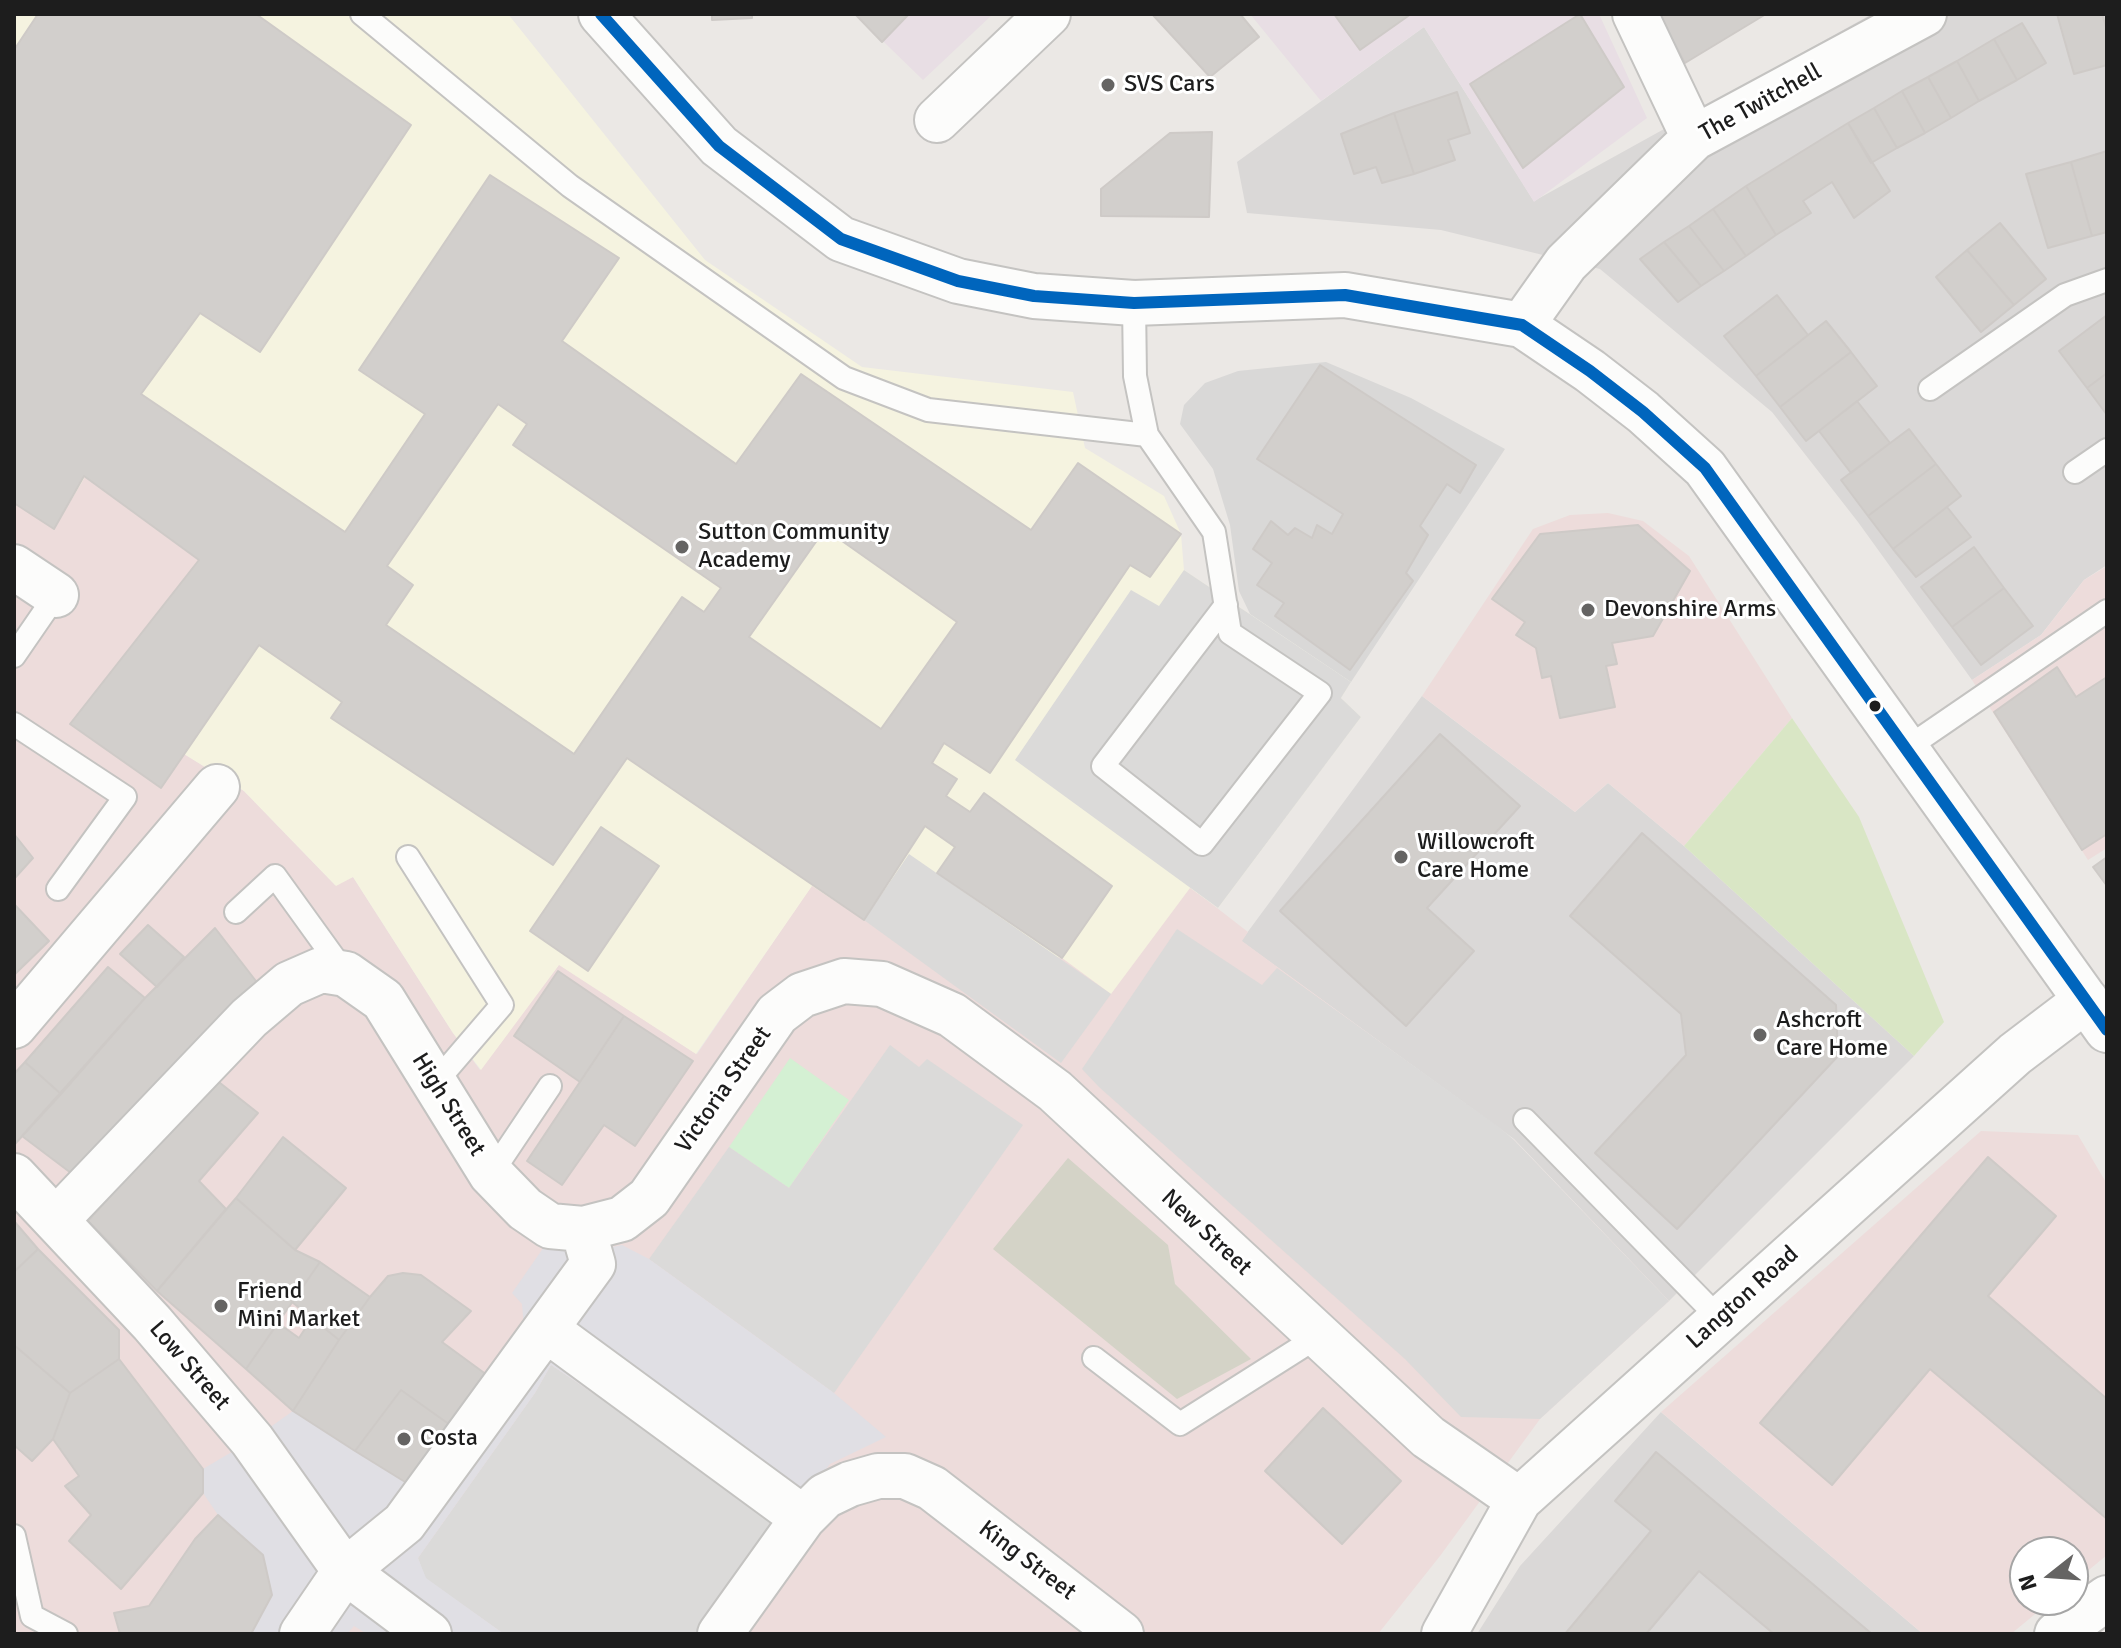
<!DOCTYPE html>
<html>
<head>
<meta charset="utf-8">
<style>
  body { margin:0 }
  #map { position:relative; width:2121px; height:1648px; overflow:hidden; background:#ebe8e5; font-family:Signika,sans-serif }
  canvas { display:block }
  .frame { position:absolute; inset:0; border:16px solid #1d1d1d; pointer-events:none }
  .north { position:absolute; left:2009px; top:1536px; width:80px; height:80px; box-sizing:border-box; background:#fff; border:2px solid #a5a5a5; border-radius:50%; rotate:253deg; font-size:22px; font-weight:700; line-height:32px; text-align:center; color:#1d1d1d }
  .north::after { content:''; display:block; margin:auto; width:28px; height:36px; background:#656463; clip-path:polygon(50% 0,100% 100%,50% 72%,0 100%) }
</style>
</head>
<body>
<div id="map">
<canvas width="2121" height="1648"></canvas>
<div class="frame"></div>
<div class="north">N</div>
</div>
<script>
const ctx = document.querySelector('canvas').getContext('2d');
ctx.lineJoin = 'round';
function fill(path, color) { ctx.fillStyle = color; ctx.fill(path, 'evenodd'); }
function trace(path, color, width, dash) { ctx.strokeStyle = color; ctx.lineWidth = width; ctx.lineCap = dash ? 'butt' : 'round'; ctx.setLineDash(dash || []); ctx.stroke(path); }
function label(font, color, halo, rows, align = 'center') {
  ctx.font = font + ' Signika,sans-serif'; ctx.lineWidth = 6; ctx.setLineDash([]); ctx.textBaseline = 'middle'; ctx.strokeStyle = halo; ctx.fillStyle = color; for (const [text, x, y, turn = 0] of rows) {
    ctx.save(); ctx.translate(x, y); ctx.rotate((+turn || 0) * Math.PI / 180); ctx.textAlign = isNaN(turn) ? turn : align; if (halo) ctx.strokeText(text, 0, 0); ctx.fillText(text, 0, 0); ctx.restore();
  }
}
const residential = new Path2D(`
  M1872,14H2107V565L2084,580L2041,635L1972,680L1858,522L1772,412L1600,269L1441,230L1247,213L1237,162L1424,27L1534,201Z
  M1422,696L1575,812L1608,783L1684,846L1914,1056L1669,1301L1514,1139L1241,941Z
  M1661,1412L1923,1634H1477L1520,1566Z`);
const commercial = new Path2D(`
  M84,476L199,560L184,754L244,791L335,885L353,877L453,1033L480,1070L559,964L697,1054L812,885L1062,958L1190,887L1248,932L1242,941L1514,1140L1669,1301L1540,1419L1440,1556L1378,1634H14V503Z
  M1608,513L1643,521L1689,556L1792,718L1684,846L1608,783L1575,812L1422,696L1533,529L1570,515Z
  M2107,566V848L2088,860L1972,680L2041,635L2084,580Z
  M1981,1131L2078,1135L2107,1184V1555L2073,1583V1552H2025V1600H2052L2011,1634H1923L1661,1412Z`);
const industrial = new Path2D(`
  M855,14H993L923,80Z
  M1250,14H1599L1647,118L1534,202L1424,27L1321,101Z`);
const education = new Path2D(`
  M14,14H508L705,260L862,367L1073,392L1085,448L1164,496L1181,534L1184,570L1351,682L1341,698L1361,717L1218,908L1190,888L1111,994L1062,958L864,920L812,886L696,1054L559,965L481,1070L453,1033L353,877L336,886L244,791L184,754L161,788L70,724L199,560L85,477L54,529L14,503Z`);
const religious = new Path2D(`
  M1326,362L1411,398L1505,449L1351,682L1250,614L1239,591L1230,525L1213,469L1180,424L1184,405L1205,383L1238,371Z`);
const construction = new Path2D(`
  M1068,1158L1168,1245L1175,1284L1251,1359L1177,1399L993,1249Z`);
const grass = new Path2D(`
  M1792,718L1859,817L1944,1022L1914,1056L1684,846Z`);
const park = new Path2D(`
  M790,1058L849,1100L789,1188L729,1147Z`);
const parking = new Path2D(`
  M1184,570L1351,682L1341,698L1361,717L1218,908L1015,760L1131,590L1159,606Z
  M909,854L1111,994L1061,1063L864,920Z
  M1177,929L1262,985L1277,968L1499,1127L1514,1140L1669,1301L1540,1419L1461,1417L1405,1359L1099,1087L1082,1069Z
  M890,1045L919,1067L927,1059L1023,1125L834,1393L649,1259L729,1147L789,1188Z
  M551,1365L777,1517L703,1634H504L425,1578L418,1558L535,1393Z`);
const plaza = new Path2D(`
  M546,1244L588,1252L622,1245L649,1259L834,1393L886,1437L830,1464L786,1522L551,1365L535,1393L418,1558L426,1578L504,1634H367L354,1626L347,1634H251L272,1595L263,1555L218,1515L203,1493V1469L252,1440L293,1411L410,1485L524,1328L522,1304L512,1293Z`);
const building = new Path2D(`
  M38,14H256L411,125L260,352L200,313L141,394L345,532L425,414L359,370L490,175L619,258L562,341L736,464L801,374L1031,530L1078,463L1181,534L1150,577L1130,565L990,773L944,743L932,763L957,779L946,796L970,812L984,793L1112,886L1062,958L937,873L955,847L925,826L864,920L627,758L553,865L331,718L342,702L259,645L161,788L70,724L199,560L84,476L54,529L14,503V50ZM498,404L527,424L513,445L721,588L704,612L682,597L574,754L386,625L413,585L387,566ZM825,529L957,622L881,729L749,637Z
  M712,14H752V18L712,20Z
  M855,14H909L882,42Z
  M1152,14H1240L1259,37L1210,77Z
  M1334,14H1411L1360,50Z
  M1580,14L1624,87L1523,168L1470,84Z
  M1658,14H1766L1685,63Z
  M2057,14H2102L2107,30V65L2074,74Z
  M2022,23L2046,63L2017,80L1994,39Z
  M1994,39L2017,80L1979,101L1957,61Z
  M1957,61L1979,101L1951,118L1928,77Z
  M1928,77L1951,118L1925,133L1902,91Z
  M1902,91L1925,133L1897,148L1874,108Z
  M1457,92L1470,133L1448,140L1455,160L1414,174L1394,113Z
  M1874,108L1897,148L1871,163L1848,123Z
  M1394,113L1414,174L1382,183L1376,167L1354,174L1341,134Z
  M1848,123L1890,191L1854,218L1832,182L1803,201L1811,213L1776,235L1746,186Z
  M1212,132L1209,217L1101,216V189L1170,133Z
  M2107,151V232L2092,236L2071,162Z
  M2071,162L2092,236L2048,248L2026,174Z
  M1746,186L1776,235L1746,256L1713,209Z
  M1713,209L1746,256L1724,271L1689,226Z
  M2000,223L2046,279L2014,305L1967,250Z
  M1689,226L1724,271L1701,286L1664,242Z
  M1664,242L1701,286L1678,302L1640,259Z
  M1967,250L2014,305L1981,332L1936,277Z
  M1777,295L1808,335L1756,376L1724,336Z
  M2107,315V373L2087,388L2059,351Z
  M1826,321L1851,352L1780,407L1756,376Z
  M1851,352L1877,386L1806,441L1780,407Z
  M1320,365L1476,465L1460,493L1447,484L1420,526L1428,535L1406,573L1413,581L1350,670L1275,616L1284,603L1257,585L1272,563L1253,549L1271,521L1288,535L1295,528L1312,538L1317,525L1332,534L1343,514L1257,459Z
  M2107,373V415L2087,388Z
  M1857,401L1890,443L1851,473L1819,431Z
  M1909,429L1936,464L1868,516L1841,480Z
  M1936,464L1961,496L1893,549L1868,516Z
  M1947,507L1971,537L1916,577L1893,549Z
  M1638,525L1690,571L1653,636L1612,643L1617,664L1606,666L1615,707L1560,718L1551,676L1542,678L1536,648L1516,635L1525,622L1492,599L1540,534Z
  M1974,547L2004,588L1952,627L1921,587Z
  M2004,588L2033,626L1981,665L1952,627Z
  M2057,667L2076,697L2107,677V834L2082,850L1994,712Z
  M1440,734L1520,806L1427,908L1474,951L1406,1026L1280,911Z
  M601,827L659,866L588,971L530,931Z
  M1642,833L1836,1005L1838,1056L1677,1229L1595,1153L1686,1055L1681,1014L1570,916Z
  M14,834L33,858L14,879Z
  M2107,857V886L2093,867Z
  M14,904L49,941L14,975Z
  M148,925L184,957L157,987L120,954Z
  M215,928L259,985L71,1173L22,1136L145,998Z
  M108,967L145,998L61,1094L25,1062Z
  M558,971L624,1016L580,1082L514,1036Z
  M624,1016L693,1061L635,1146L604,1125L562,1185L527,1161Z
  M25,1062L61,1094L14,1145V1074Z
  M215,1079L258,1113L199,1181L226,1209L157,1291L88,1221Z
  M283,1137L346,1188L295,1250L236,1198Z
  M1988,1157L2056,1216L1988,1296L2107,1399V1519L1930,1369L1832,1485L1760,1423Z
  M236,1198L295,1250L320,1262L246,1369L157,1291Z
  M14,1221L38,1249L14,1272Z
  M38,1249L119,1330V1359L70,1393L14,1345V1272Z
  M320,1262L370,1297L339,1340L292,1302Z
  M403,1273L421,1275L471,1311L442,1342L487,1375L453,1427L401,1390L355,1451L293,1411L339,1340L370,1297L388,1276Z
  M312,1318L339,1340L293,1411L246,1369L278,1323L299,1338Z
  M14,1345L70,1393L53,1439L32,1461L14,1445Z
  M119,1359L203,1469V1493L121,1589L69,1541L91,1515L65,1486L79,1476L53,1439L70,1393Z
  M401,1390L453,1427L410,1485L355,1451Z
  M1323,1408L1401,1481L1342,1544L1265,1471Z
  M1656,1452L1872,1634H1774L1699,1571L1646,1634H1565L1651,1531L1615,1501Z
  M218,1515L263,1555L272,1595L251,1634H120L114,1613L149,1606L195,1539Z`);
const lane = new Path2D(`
  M362,14L570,186L844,378L928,410L1147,435
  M1134,303L1135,376L1147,435L1214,532L1230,633L1320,693L1202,844L1103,766L1226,605
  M1930,389L2065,295L2107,280
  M2075,472L2107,450
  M14,656L56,595
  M14,724L125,797L58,889
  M1904,750L2107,611
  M408,857L502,1005L435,1083
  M236,912L275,876L345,973
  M1525,1120L1719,1318
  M491,1174L550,1086
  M1094,1358L1180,1424L1319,1336
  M14,1536L32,1616L66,1634`);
const street = new Path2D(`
  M601,14L719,146L841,239L958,281L1034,296L1134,303L1345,295L1522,325L1590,371L1643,412L1705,468L2107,1030
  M1635,14L1694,138
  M937,120L1048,14
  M1522,325L1566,263L1694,138L1924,14
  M14,567L56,595
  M14,1026L217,787
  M14,1176L152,1323L252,1440L345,1571L429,1634
  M56,1220L249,1018L289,984L321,970L346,974L383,1000L491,1174L525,1209L550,1226L583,1229L622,1219L649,1198L777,1014L802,995L844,981L882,984L952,1015L1055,1091L1428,1437L1519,1500
  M547,1330L803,1518
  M302,1634L345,1571L404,1523L593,1264L583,1229
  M720,1634L803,1518L825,1496L850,1484L878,1476H905L932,1488L1121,1634
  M1444,1634L1519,1500L2015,1054L2086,1000
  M2057,1634L2107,1598`);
const bus1 = new Path2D(`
  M601,14L719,146L841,239L958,281L1034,296L1134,303L1345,295L1522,325L1590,371L1643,412L1705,468L2107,1030`);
const markers = [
  [1108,85,8,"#656463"],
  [682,547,8,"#656463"],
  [1588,610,8,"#656463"],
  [1875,706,7,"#1d1d1d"],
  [1401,857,8,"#656463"],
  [1760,1035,8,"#656463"],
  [221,1306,8,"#656463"],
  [404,1439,8,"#656463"]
];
const poiNames = [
  ["SVS Cars",1124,85],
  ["Sutton Community",698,533],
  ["Academy",698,561],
  ["Devonshire Arms",1604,610],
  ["Willowcroft",1417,843],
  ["Care Home",1417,871],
  ["Ashcroft",1776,1021],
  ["Care Home",1776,1049],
  ["Friend",237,1292],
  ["Mini Market",237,1320],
  ["Costa",420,1439]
];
const streetNames = [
  ["The Twitchell",1761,103,-29],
  ["Victoria Street",724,1090,-55],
  ["High Street",448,1105,58],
  ["New Street",1206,1233,43],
  ["Langton Road",1743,1298,-42],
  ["Low Street",189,1366,49],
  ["King Street",1027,1561,37]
];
fill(residential, '#dad8d7');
fill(commercial, '#eddcdb');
fill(industrial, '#e8dee4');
fill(education, '#f5f3e0');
fill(religious, '#d9d8d7');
fill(construction, '#d4d3c7');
fill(grass, '#d9e6c5');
fill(park, '#d4f0d3');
fill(parking, '#dbdad9');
fill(plaza, '#e0dfe4');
fill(building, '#d2cfcc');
trace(building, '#cecac7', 2);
trace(lane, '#c4c3c1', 26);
trace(street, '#c4c3c1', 48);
trace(lane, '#fcfcfb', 22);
trace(street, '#fcfcfb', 44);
trace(bus1, '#0065bd', 12);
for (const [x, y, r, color] of markers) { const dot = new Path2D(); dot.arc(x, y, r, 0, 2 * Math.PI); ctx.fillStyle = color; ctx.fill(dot); trace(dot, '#fff', 3); }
label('24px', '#1d1d1d', '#fff', poiNames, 'left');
label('24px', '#1d1d1d', '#fff', streetNames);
</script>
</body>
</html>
